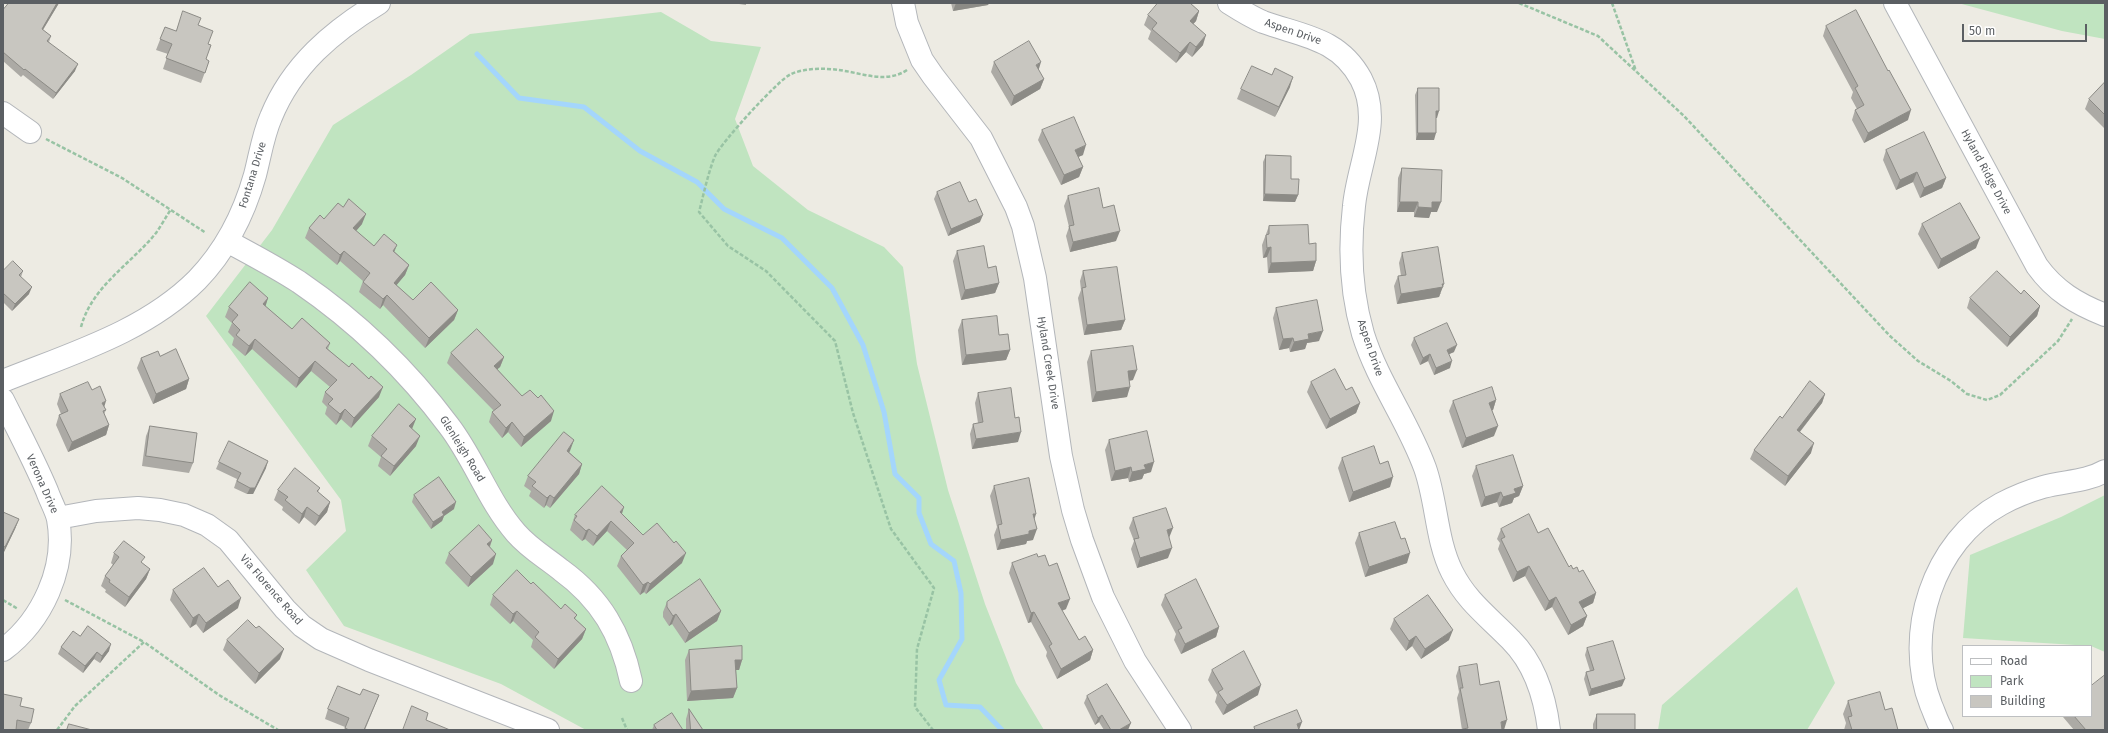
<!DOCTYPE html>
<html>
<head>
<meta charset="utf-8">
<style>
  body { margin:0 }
  #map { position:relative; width:2108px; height:733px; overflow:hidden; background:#edebe3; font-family:"Fira Sans",sans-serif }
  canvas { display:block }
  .frame { position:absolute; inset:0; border:4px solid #5b5f63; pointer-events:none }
  .legend { position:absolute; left:1962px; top:645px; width:130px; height:72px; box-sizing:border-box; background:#fff; border:1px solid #bdbfc1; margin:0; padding:5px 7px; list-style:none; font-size:12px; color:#5b5f63 }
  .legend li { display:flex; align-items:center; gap:8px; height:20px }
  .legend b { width:20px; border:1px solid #bdbfc1 }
  .scale { position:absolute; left:1962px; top:24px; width:125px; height:18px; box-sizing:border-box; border:2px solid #5b5f63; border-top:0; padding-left:5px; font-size:12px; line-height:14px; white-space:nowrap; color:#5b5f63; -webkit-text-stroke:3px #fff; paint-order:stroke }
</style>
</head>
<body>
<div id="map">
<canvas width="2108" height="733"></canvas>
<div class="frame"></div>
<ul class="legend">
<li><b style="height:5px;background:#fff"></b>Road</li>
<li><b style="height:11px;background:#c0e4c0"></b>Park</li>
<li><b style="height:11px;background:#c8c6c0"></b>Building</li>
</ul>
<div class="scale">50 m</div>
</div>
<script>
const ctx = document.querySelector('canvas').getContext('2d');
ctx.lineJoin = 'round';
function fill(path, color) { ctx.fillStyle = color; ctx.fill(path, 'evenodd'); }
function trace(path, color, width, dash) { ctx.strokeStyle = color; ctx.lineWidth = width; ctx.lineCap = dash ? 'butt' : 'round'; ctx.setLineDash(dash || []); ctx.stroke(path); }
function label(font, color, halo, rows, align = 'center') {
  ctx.font = font + ' "Fira Sans",sans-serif'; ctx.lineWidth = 3; ctx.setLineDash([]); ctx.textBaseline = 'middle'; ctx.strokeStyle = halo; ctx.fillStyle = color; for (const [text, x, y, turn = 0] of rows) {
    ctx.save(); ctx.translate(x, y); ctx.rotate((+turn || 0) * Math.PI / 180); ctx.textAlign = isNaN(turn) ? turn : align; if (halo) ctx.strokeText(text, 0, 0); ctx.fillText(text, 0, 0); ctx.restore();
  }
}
const green = new Path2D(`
  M1958,3H2105V39L2062,31Z
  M661,12L711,41L761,47L735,119L753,166L808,210L884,247L903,267L917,364L948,490L985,604L1016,683L1044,730H586L501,684L344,626L306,570L346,531L341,500L206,316L272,230L333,125L411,75L470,34Z
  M2105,495V652L2091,646L1963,638L1970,555L2061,517Z
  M1797,587L1835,683L1807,730H1658L1662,705Z`);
const stream = new Path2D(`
  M477,54L519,98L584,107L640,151L697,182L724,209L782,238L832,288L863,345L884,412L895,474L919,498V513L931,544L954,561L961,593L962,639L939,680L946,705L980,707L1002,730`);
const path = new Path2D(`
  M1519,3L1598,36L1684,116L1890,336L1918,361L1951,381L1967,394L1987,400L2000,395L2058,341L2072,319
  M1612,3L1636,71
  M907,70C886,84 862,73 839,70C824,68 805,68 791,74C778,80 721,143 715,156C708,173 704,193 699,212L728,246L766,271L835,341L853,413L891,529L934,588L917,649L915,707L933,730
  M46,139L122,178L206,233
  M81,327C92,286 131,264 156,233C161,226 166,217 171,209
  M3,600L18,609
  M65,600L144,642
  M622,718L627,730
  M57,730L75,706L144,642L219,695L278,730`);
const minor = new Path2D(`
  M903,3L907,23L922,60L933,76L981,138L1016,207L1023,226L1035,278L1061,456L1073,510L1082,540L1103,597L1135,661L1180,730
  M1229,3C1240,10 1251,17 1263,22C1302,36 1339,38 1361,79C1383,121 1358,163 1354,206C1349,249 1351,293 1363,334C1378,382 1408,421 1425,468C1437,502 1436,540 1452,572C1467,602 1489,617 1511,640C1535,664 1545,697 1549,730
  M1895,3L2037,266C2055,291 2077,304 2105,315
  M3,113L30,132
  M227,241C251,254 276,267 299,282C356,321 408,371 449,426C475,460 488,501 516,533C530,549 545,557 561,570C601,599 621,634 631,681
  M3,381C70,354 145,332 197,280C225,251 244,214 255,175C260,156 263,135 271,117C292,65 333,31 379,3
  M3,400C18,430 34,460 47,491C50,500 56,510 58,519C67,568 42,621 3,650
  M58,518L96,511L138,508L160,510L184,515L207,525L228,540L285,609L302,626L321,639L369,660L548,730
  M1942,730C1937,722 1935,714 1931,705C1903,634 1933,541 2001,504C2014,497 2029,491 2043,487C2064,481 2086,482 2105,471`);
const wall = new Path2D(`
  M5,3H59L43,30L51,36L49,42L75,71L53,99L23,75L21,77L3,61V10L8,5Z
  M732,3H746V5Z
  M951,3H989L988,5L953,11Z
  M1199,11L1196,21L1193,24L1203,45L1192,57L1186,52L1176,63L1148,39L1151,31L1144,25L1148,15Z
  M198,25L208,44L206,59L209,61L201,83L163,69L168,54L156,50L165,27L176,31Z
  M1826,26L1908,120L1864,143L1852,120L1855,110L1857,109L1851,98L1853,92L1823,36Z
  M994,62L1038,70L1044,79L1040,89L1011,106L991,72Z
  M2105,82V129L2085,109L2089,99Z
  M1290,87L1275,117L1237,99L1241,89Z
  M1418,88L1437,118H1436L1434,140H1416L1415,95Z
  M1042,130L1083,155L1078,157L1083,167L1079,177L1061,185L1038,140Z
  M1886,150L1946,178L1942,188L1920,198L1913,182L1896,190L1883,160Z
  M1266,155L1291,179L1298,195L1295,202L1263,201V162Z
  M1402,168L1437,212H1431L1429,218L1414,217V212H1397L1398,178Z
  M937,192L969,202L980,222L948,236L934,199Z
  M1068,196L1103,208L1116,241L1070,252L1066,236L1069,227L1064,206Z
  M324,219L362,224L356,231L374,246L395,252L409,265L405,275L396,285L413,300L458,310L454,320L425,348L383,305L380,309L359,292L363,281L340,261L337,265L305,238L309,228Z
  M1922,224L1976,248L1938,269L1918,234Z
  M1269,226L1309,244L1316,261L1313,271L1268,273L1267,257L1263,258L1262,245Z
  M957,251L988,268L999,283L995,293L961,300L953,261Z
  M1402,253L1441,294H1440L1439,297L1397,304L1394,286L1398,276H1401L1399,263Z
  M3,271H23L21,277L29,294L12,311L3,302Z
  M1083,271L1125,320L1121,330L1084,335L1078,298L1081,290L1080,281Z
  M2021,294L2040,306L2037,316L2007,347L1967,308L1970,298Z
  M268,298L265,306L292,329L330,343L328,349L379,397L351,428L341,419L336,425L325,414L327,407L322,402L325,392L330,387L311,371L296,388L252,349L245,356L232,345L234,338L228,332L232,323L225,317L229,307Z
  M1276,308L1319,341L1307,343L1305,349L1290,352L1289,348L1279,350L1273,318Z
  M962,320L999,335L1010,350L1006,360L962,365L958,330Z
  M1414,338L1454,352L1449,354L1450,368L1434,375L1428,361L1420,365L1411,345Z
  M1091,351L1133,380L1129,381L1127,397L1092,402L1087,362Z
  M451,353L504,357L500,367L497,369L522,396L551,421L521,447L508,432L502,438L489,422L492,412L494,411L447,363Z
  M160,356L189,379L186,389L153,404L137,368L141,358Z
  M1311,382L1346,390L1360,403L1356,413L1326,429L1307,392Z
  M92,390L104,407L106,410L104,414L109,425L106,435L68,452L56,425L59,415L61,414L57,404L60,394Z
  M978,393L1018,442L972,449L970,434L973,424L978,423L975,403Z
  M1825,394L1822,403L1800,432L1811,453L1785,486L1750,459L1754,450L1782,418Z
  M1496,400L1493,410H1492L1494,436L1462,448L1449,411L1453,401Z
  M150,426L193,463L189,473L142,466L146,436Z
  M412,429L416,446L390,476L378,466L381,457L368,446L372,436Z
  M1109,440L1151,472L1144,474L1142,479L1129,482L1128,478L1111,481L1105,450Z
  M570,451L569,452L582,464L579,474L550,508L546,505L544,508L529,496L531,491L524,486L528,476Z
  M1342,458L1380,464L1390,487L1349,502L1338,468Z
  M219,462L266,468L253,494H247L234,488L237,479L216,469Z
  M1476,466L1523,486L1519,496L1514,498L1512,503L1499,507L1497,502L1481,507L1472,476Z
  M994,486L1034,519L1033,540L1027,541L1026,544L997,550L994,535L997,527L990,496Z
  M320,488L318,492L330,502L327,512L315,526L304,517L299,524L282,510L283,507L274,500L278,490Z
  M414,495L454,509L444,516L442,521L431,529L412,502Z
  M3,512L19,519L15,529L3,554Z
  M622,514L643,535L682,563L646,594L644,592L640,595L617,566L621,556L627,550L607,531L593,546L585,539L582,541L570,530L575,515Z
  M1133,518L1169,538L1168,558L1137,568L1131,549L1134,541L1129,528Z
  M1501,529L1538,533L1569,567L1579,572L1596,593L1593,603L1583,608L1587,616L1583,626L1568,635L1552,607L1545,611L1525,576L1513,582L1498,549L1500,543L1497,539Z
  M1359,533L1407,563L1365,577L1355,543Z
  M492,540L490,547L493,564L468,587L445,563L449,553Z
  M114,553L142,563L150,569L146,579L125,607L105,592L106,590L101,586L105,576L113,565L111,563Z
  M1038,557L1066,609L1062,611L1079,640L1093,650L1090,660L1057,679L1046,656L1047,652L1031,622L1028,623L1009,573L1012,563Z
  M531,584L561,609L577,615L575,619L586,629L582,639L554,669L531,647L533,640L513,621L510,624L490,605L493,595Z
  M218,587L238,608L203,633L196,624L190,628L170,600L173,590Z
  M1165,595L1219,627L1216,637L1181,654L1174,640L1176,634L1161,605Z
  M667,602L721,611L717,621L685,643L672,624L669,626L663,617V612Z
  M1394,619L1449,640L1421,659L1412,646L1406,651L1390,629Z
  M227,640L280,659L255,684L223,650Z
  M61,647L109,651L100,663L94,659L83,673L58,654Z
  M1587,648L1622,686L1589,696L1584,679L1586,672L1590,671L1585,655Z
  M689,650L742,660L739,670H736L737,688L733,698L687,701L685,660Z
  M1459,667L1480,685L1504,730H1462L1457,698L1459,692L1456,676Z
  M1212,670L1258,695L1223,715L1215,702L1217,695L1208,680Z
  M360,695H379L365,730H344L345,727L325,719L328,709Z
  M1087,696L1128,730H1104L1099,722L1095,725L1084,703Z
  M1848,701L1885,710L1898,730H1844L1846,723L1843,714Z
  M20,706L31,723L28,730H3Z
  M689,709L703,730H686V719Z
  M1597,714L1635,730H1593V724Z
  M2063,716H2091L2105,730H2074L2063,717Z
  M654,725L683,730H652Z`);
const shadedWall = new Path2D(`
  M57,3H59L56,8L39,36L42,29Z
  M956,3H989L988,5L953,11Z
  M1199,11L1196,21L1187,31L1190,21Z
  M1206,35L1203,45L1192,57L1196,47Z
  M1190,42L1186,52L1176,63L1180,53Z
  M1041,62L1038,72L1036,65Z
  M78,64L75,71L53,99L56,93Z
  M1293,77L1290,87L1275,117L1279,107Z
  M1044,79L1040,89L1011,106L1014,96Z
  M1911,110L1908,120L1864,143L1868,133Z
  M1436,111H1439L1437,118H1434Z
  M1418,133H1436L1434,140H1416Z
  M1086,145L1083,155L1071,160L1075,150Z
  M1083,167L1079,177L1061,185L1064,175Z
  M1917,172L1913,182L1896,190L1900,180Z
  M1946,178L1942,188L1920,198L1924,188Z
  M1265,194L1298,195L1295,202L1263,201Z
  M1400,202H1418L1414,212H1397Z
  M1432,202H1441L1437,212H1431L1429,218L1414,217L1418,207Z
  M366,214L362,224L349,239L353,228Z
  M983,215L980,222L948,236L951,229Z
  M1120,231L1116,241L1070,252L1073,242Z
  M1980,238L1976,248L1938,269L1941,259Z
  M397,245L393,255V251Z
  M1271,247L1267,257L1263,258L1267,248Z
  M344,251L340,261L337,265L340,255Z
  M1316,261L1313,271L1268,273L1271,263Z
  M409,265L405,275L390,293L394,283Z
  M999,283L995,293L961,300L965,290Z
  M1442,284H1444L1439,297L1397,304L1401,294Z
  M32,287L29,294L12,311L15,304Z
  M387,295L383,305L380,309L383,299Z
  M268,298L265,308L263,304Z
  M2040,306L2037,316L2007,347L2010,337Z
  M458,310L454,320L425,348L429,338Z
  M1125,320L1121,330L1084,335L1087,325Z
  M1323,331L1319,341L1307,343L1305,349L1290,352L1294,342L1308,334Z
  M1293,338L1289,348L1279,350L1283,339Z
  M255,339L252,349L245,356L249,346Z
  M1457,345L1454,352L1445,356L1447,350Z
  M1010,350L1006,360L962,365L966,355Z
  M1430,354L1428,361L1420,365L1423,358Z
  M504,357L500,367L490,376L494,366Z
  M315,361L311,371L296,388L299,378Z
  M1452,361L1450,368L1434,375L1436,368Z
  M1137,370L1133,380L1125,381L1128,371Z
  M189,379L186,389L153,404L156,394Z
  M383,387L379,397L351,428L354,418Z
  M1130,387L1127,397L1092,402L1096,392Z
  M1825,394L1822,403L1794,439L1797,430Z
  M1496,400L1493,410L1486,413L1489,403Z
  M106,401L103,411L102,403Z
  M1360,403L1356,413L1326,429L1330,419Z
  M345,409L341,419L336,425L340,414Z
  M554,411L551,421L521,447L524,437Z
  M416,419L412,429L409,426Z
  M512,422L508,432L502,438L506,428Z
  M109,425L106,435L68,452L72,442Z
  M1498,426L1494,436L1462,448L1466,438Z
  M1021,432L1018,442L972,449L976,439Z
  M420,436L416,446L390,476L394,466Z
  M574,440L570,451L563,461L567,451Z
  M1814,443L1811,453L1785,486L1788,476Z
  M268,461L266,468L253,494H247L250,488Z
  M1154,462L1151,472L1144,474L1142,479L1129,482L1132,472L1144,465Z
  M582,464L579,474L550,508L554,498Z
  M1131,467L1128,478L1111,481L1115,471Z
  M1393,477L1390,487L1349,502L1353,492Z
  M1523,486L1519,496L1514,498L1512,503L1499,507L1503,497L1514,489Z
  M1501,492L1497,502L1481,507L1485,497Z
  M550,495L546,505L544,508L547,498Z
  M330,502L327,512L315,526L319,516Z
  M456,502L454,509L444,516L442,521L431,529L433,522L442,512Z
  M307,507L304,517L299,524L302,514Z
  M624,507L621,517L620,512Z
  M1033,514H1036L1033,524Z
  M19,519L15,529L3,554L5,547Z
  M611,521L607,531L593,546L597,536Z
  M1173,528L1169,538L1167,530Z
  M589,529L585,539L582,541L586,531Z
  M1037,529L1033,540L1027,541L1026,544L997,550L1001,540L1029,531Z
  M492,540L488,550L487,544Z
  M1172,548L1168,558L1137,568L1140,558Z
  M686,553L682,563L646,594L650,584Z
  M1410,553L1407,563L1365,577L1369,567Z
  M496,554L493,564L468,587L471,577Z
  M1529,566L1525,576L1513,582L1517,572Z
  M150,569L146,579L125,607L129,597Z
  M648,582L644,592L640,595L643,585Z
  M1596,593L1593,603L1576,612L1579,602Z
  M1556,597L1552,607L1545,611L1549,601Z
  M241,598L238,608L203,633L206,623Z
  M1070,599L1066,609L1054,613L1058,603Z
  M517,611L513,621L510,624L513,614Z
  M721,611L717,621L685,643L689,633Z
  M1034,612L1031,622L1028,623L1031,613Z
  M199,614L196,624L190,628L193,618Z
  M676,614L672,624L669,626L673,616Z
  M1587,616L1583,626L1568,635L1571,625Z
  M1219,627L1216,637L1181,654L1185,644Z
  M586,629L582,639L554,669L558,659Z
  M1453,630L1449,640L1421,659L1425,649Z
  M1416,636L1412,646L1406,651L1409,641Z
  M111,644L109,651L100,663L102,656Z
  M284,649L280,659L255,684L259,673Z
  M1093,650L1090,660L1057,679L1061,669Z
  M97,652L94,659L83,673L85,666Z
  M735,660H742L739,670H731Z
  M1625,679L1622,686L1589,696L1591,689Z
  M1261,685L1258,695L1223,715L1227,705Z
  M737,688L733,698L687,701L691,691Z
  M1102,715L1099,722L1095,725L1098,718Z
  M1507,720L1504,730H1502L1501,722Z
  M1302,722L1299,730L1297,724Z
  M1131,723L1128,730H1119Z`);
const building = new Path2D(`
  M9,3H57L42,29L51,36L47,41L78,64L56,93L25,69L24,70L3,52V10Z
  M1158,3H1190L1199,11L1190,21L1206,35L1196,47L1190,42L1180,53L1152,29L1157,23L1148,15Z
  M1856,10L1888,71L1889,70L1911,110L1868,133L1855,110L1864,105L1855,88L1858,86L1826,26Z
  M183,11L201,18L198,25L213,31L208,44L211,45L206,59L209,61L205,73L166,58L172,44L160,39L165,27L176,31Z
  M1029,41L1041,62L1036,65L1044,79L1014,96L994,62Z
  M1252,66L1272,75L1275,68L1293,77L1279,107L1241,89Z
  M2105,82V115L2089,99Z
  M1418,88H1439V111H1436V133H1418Z
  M1074,117L1086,145L1075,150L1083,167L1064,175L1042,130Z
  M1924,132L1946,178L1924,188L1917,172L1900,180L1886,150Z
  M1266,155L1291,156V179H1299L1298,195L1265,194Z
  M1402,168L1442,170L1441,202H1432V208L1418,207V202H1400Z
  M960,182L969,202L976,199L983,215L951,229L937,192Z
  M1099,188L1103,208L1114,205L1120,231L1073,242L1069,226L1074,225L1068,196Z
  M349,199L366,214L353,228L374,246L384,234L397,245L393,251L409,265L394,283L413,300L431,282L458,310L429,338L387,295L383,299L363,282L370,273L344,251L340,255L309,228L320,215L324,219L338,203L343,207Z
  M1960,203L1980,238L1941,259L1922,224Z
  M1308,225L1309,244L1316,243V261L1271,263V247L1267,248L1266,235L1269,234V226Z
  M984,246L988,268L996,266L999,283L965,290L957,251Z
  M1438,247L1444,284H1442L1443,287L1401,294L1398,276L1406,275L1402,253Z
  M13,261L23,271L19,275L32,287L15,304L3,293V271Z
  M1117,267L1125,320L1087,325L1082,288L1086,287L1083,271Z
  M1997,271L2021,294L2024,290L2040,306L2010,337L1970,298Z
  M250,282L268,298L263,304L292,329L302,318L330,343L326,348L349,367L352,363L369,379L371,376L383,387L354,418L345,409L340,414L328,404L333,399L325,392L337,380L315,361L299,378L255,339L249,346L236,335L240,330L232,322L238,315L229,307Z
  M1317,300L1323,331L1308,334L1309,339L1294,342L1293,338L1283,339L1276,308Z
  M997,316L999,335L1008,334L1010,350L966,355L962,320Z
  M1447,323L1457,345L1447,350L1452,361L1436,368L1430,354L1423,358L1414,338Z
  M477,329L504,357L494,366L522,396L530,390L538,398L541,395L554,411L524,437L512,422L506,428L492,412L501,405L451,353Z
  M1133,346L1137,370L1128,371L1130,387L1096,392L1091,351Z
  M176,349L189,379L156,394L141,358L158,351L160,356Z
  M1335,369L1346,390L1352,387L1360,403L1330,419L1311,382Z
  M1810,381L1825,394L1797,430L1814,443L1788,476L1754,450L1780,416L1782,418Z
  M88,382L92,390L100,386L106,401L102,403L106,410L103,411L109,425L72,442L59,415L68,411L60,394Z
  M1492,387L1496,400L1489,403L1498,426L1466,438L1453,401Z
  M1011,388L1015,418L1019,417L1021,432L976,439L973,424L983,422L978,393Z
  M399,404L416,419L409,426L420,436L394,466L381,456L387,449L372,436Z
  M150,426L197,433L193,463L146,456Z
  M1147,431L1154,462L1144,465L1146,469L1132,472L1131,467L1115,471L1109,440Z
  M564,432L574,440L567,451L582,464L554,498L550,495L547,498L532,486L536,482L528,476Z
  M229,441L268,461L255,488H250L237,481L241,473L219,462Z
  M1374,446L1380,464L1388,461L1393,477L1353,492L1342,458Z
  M1513,455L1523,486L1514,489L1516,493L1503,497L1501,492L1485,497L1476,466Z
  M295,468L320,488L317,491L330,502L319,516L307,507L302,514L285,500L288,497L278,490Z
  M439,477L456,502L442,512L444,515L433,522L414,495Z
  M1029,478L1036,514H1033L1037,529L1029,531V534L1001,540L998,525L1002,524L994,486Z
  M602,486L624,507L620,512L643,535L657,523L674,543L676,541L686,553L650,584L648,582L643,585L621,556L634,543L611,521L597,536L589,529L586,531L574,520L577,516L575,515Z
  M1166,508L1173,528L1167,530L1172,548L1140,558L1134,539L1139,538L1133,518Z
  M3,512L19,519L5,547L3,546Z
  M1529,514L1538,533L1548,528L1569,567L1571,565L1573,569L1577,567L1579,572L1583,570L1596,593L1579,602L1587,616L1571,625L1556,597L1549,601L1529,566L1517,572L1501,539L1505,537L1501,529Z
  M1395,522L1401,539L1405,538L1410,553L1369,567L1359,533Z
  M479,525L492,540L487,544L496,554L471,577L449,553Z
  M124,541L145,557L141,562L150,569L129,597L109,582L110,580L105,576L119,557L114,553Z
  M1037,554L1038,557L1045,555L1049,566L1057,563L1070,599L1058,603L1079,640L1085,636L1093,650L1061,669L1049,646L1052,644L1034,612L1031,613L1012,563Z
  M204,568L218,587L228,580L241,598L206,623L199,614L193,618L173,590Z
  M517,570L531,584L533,582L561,609L565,604L577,615L574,618L586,629L558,659L535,637L539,632L517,611L513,614L493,595Z
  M700,579L721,611L689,633L676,614L673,616L667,607V602Z
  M1196,579L1219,627L1185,644L1178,630L1182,628L1165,595Z
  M1428,595L1453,630L1425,649L1416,636L1409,641L1394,619Z
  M248,620L256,628L259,626L284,649L259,673L227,640Z
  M88,626L111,644L102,656L97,652L85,666L61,647L73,631L80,636Z
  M1613,641L1625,679L1591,689L1586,672L1594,670L1587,648Z
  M742,646V660H735L737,688L691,691L689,650Z
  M1244,651L1261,685L1227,705L1218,692L1223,689L1212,670Z
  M1477,664L1480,685L1499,681L1507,720L1501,722L1502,730H1463V729L1468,728L1460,688H1463L1459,667Z
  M2105,675V730H2086L2074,716H2091V686Z
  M1107,684L1131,723L1119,730H1111L1102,715L1098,718L1087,696Z
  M338,686L360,695L363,689L379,695L364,730H349L345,728L349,718L328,709Z
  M1880,692L1885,710L1892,708L1898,730H1852L1848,717L1852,716L1848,701Z
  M3,694L22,698L20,706L34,709L31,723L17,720L16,730H3Z
  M412,706L428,713L426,720L450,730H403Z
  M689,709L703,730H691Z
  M1297,710L1302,722L1297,724L1299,730H1255L1254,727Z
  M672,713L683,730H657L654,725Z
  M1597,714H1635V730H1597Z
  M69,724L92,730H67Z`);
const streetNames = [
  ["Aspen Drive",1293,32,19],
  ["Hyland Ridge Drive",1986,172,62],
  ["Fontana Drive",253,175,-73],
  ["Aspen Drive",1370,348,71],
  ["Hyland Creek Drive",1048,363,81],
  ["Glenleigh Road",462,449,58],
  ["Verona Drive",42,484,66],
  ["Via Florence Road",271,590,49]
];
fill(green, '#c0e4c0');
trace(stream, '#a4d6fc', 5);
trace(minor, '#b3b6ba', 24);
trace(path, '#98c3a4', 2.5, [4, 2]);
trace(minor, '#fff', 22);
fill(wall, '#acaaa5');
fill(shadedWall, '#8c8b86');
fill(building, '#c8c6c0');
trace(building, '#8c8b86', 1);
label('11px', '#5b5f63', '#fff', streetNames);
</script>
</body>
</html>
